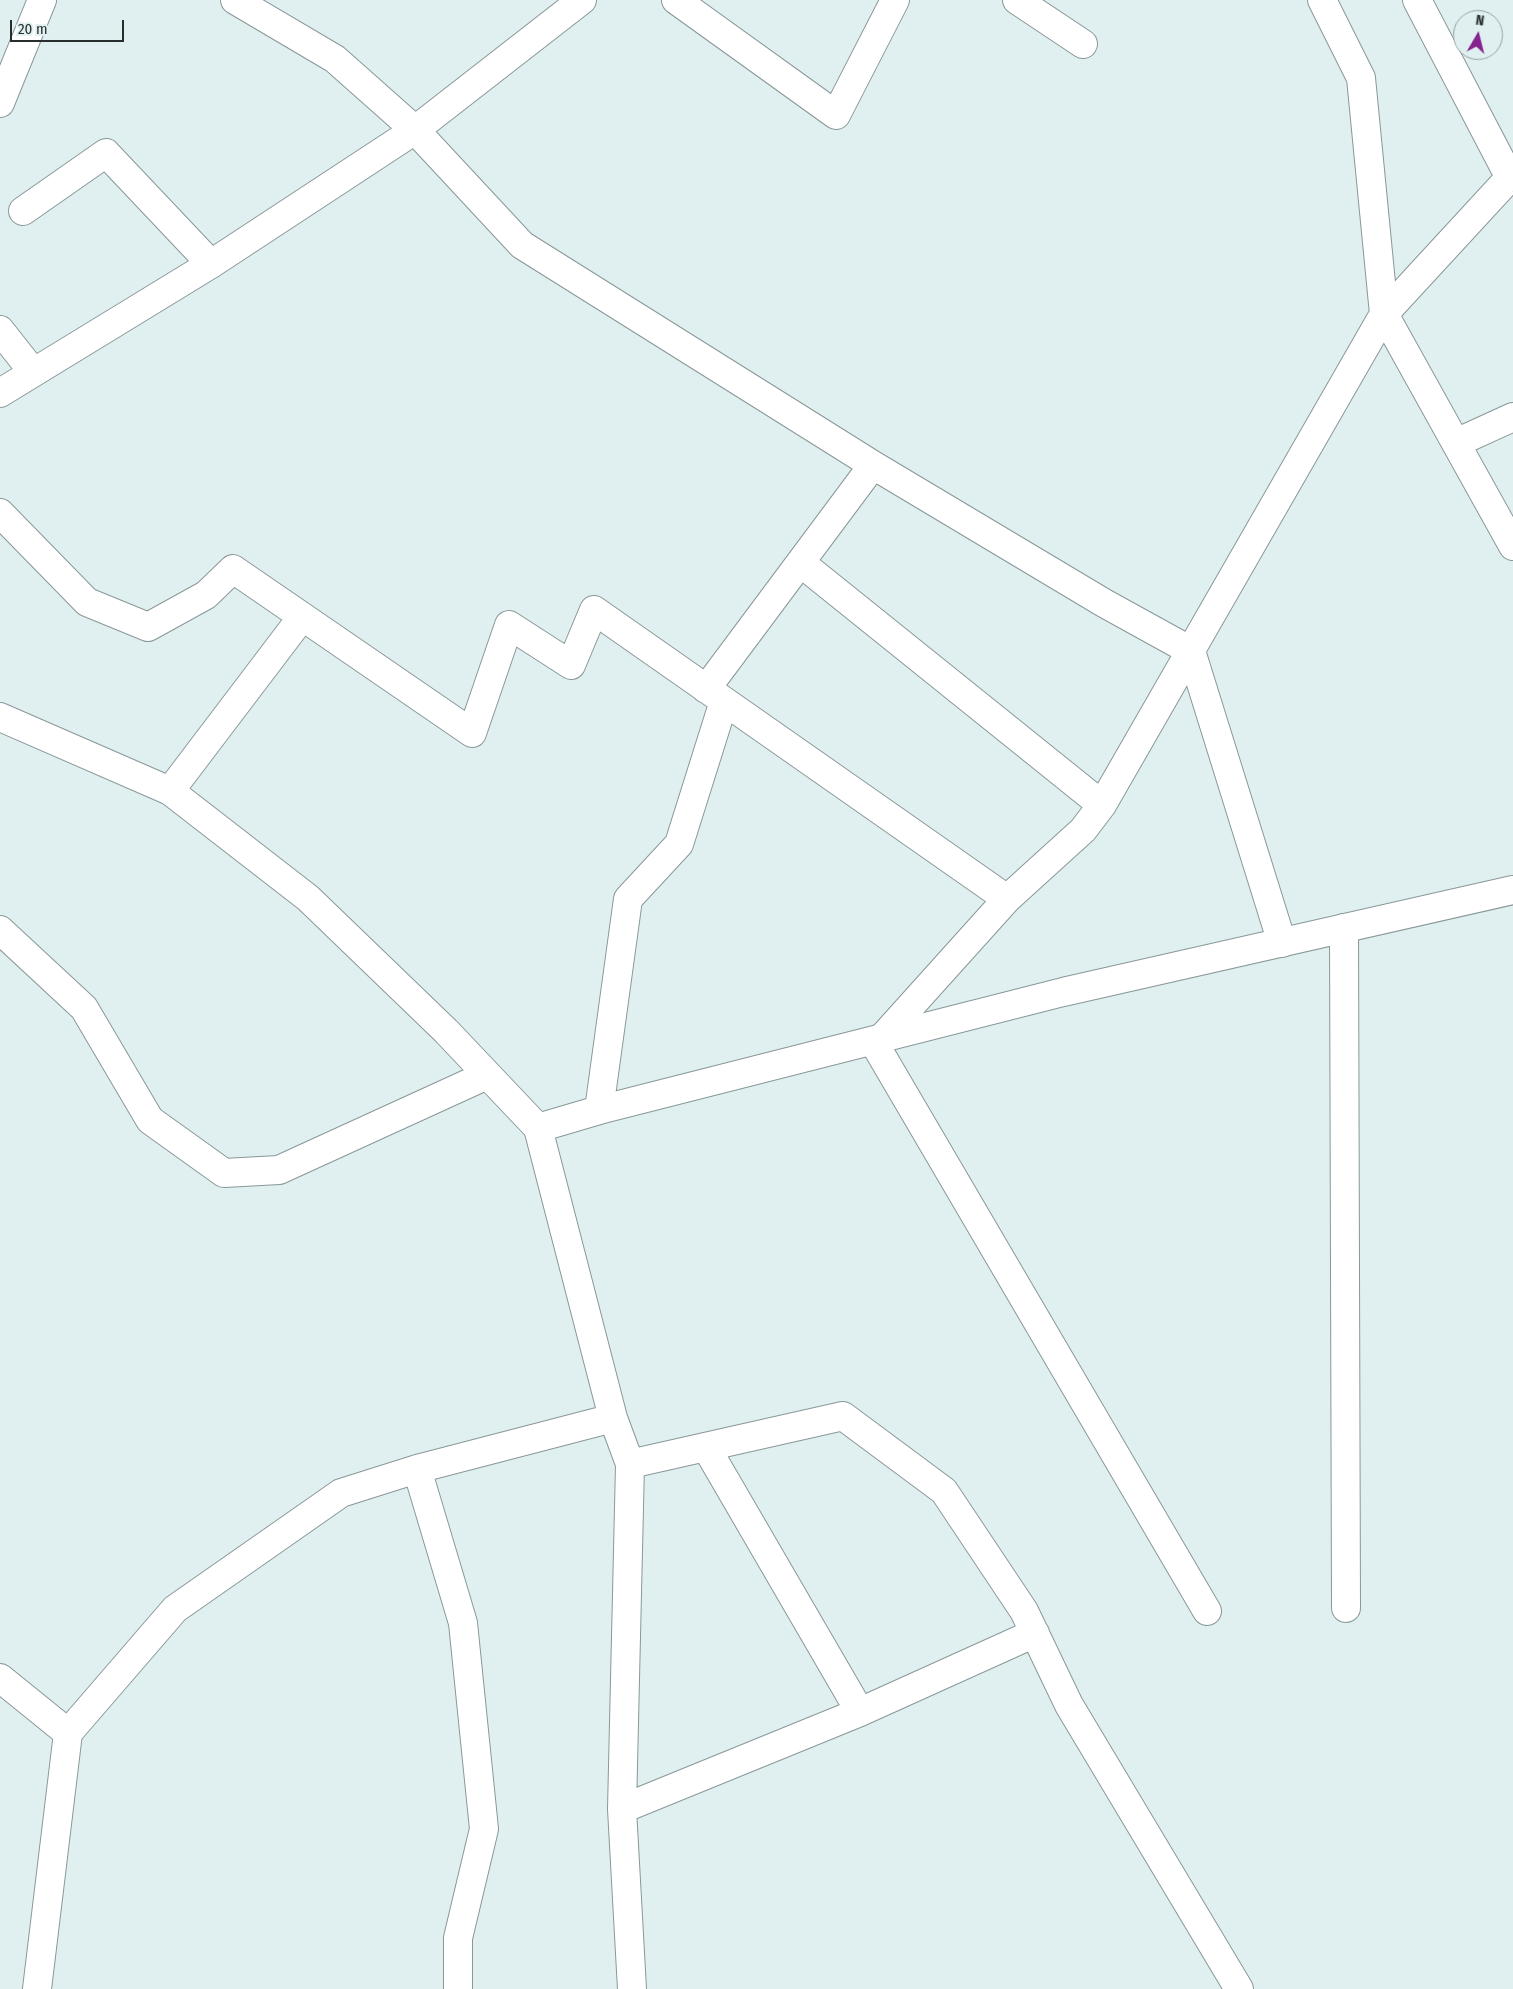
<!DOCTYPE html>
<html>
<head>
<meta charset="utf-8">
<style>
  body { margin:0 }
  #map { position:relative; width:1513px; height:1989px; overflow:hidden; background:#e0f0f1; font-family:"Fira Sans Condensed",sans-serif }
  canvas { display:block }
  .north { position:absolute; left:1453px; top:10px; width:50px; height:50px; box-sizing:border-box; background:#e0f0f1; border:1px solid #96a2a3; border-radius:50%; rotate:8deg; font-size:14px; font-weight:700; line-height:20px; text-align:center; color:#282e2e }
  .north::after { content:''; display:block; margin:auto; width:18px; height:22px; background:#85248e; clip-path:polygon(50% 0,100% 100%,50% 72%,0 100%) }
  .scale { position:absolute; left:10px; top:20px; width:114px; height:22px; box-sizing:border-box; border:2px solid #282e2e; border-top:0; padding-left:6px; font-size:15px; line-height:18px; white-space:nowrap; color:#282e2e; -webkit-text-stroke:4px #e0f0f1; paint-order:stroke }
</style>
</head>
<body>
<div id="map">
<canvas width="1513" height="1989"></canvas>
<div class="north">N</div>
<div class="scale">20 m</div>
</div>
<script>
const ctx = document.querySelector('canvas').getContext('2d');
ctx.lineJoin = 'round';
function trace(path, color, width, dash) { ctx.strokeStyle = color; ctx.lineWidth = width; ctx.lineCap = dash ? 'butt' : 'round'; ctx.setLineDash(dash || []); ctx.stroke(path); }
const minor = new Path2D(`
  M235,0L335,59L415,130L522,245L873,465L1104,603L1191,651L1282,943
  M676,0L836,115L895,0
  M1017,0L1083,44
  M1322,0L1361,78L1384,314L1513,546
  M1417,0L1510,178
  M0,103L42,0
  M23,211L106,153L211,264
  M0,330L33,372
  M0,393L211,264L415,130L582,0
  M1456,443L1513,417
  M0,513L87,602L148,627L206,595L233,569L472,733L509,625L571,665L594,610L1007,899
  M801,563L1102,805
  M706,689L873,465
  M170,791L302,617
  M1344,928L1346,1608
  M0,930L84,1008L150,1120L224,1173L279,1170L487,1075
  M881,1039L1007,899L1083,830L1102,805L1384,314L1513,174
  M873,1041L1207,1611
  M599,1110L628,899L679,844L724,701
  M538,1128L613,1418L630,1464L622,1809L632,1989
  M706,1447L860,1712
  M630,1464L843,1416L944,1491L1024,1611L1069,1705L1239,1989
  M417,1469L463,1623L484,1829L458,1938V1989
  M0,1678L68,1733
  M622,1809L860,1712L1035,1633
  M37,1989L68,1733L175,1609L341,1493L417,1469L613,1418`);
const tertiary = new Path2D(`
  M0,717L170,791L308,898L446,1031L538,1128L599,1110L1063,992L1513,890`);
trace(minor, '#899798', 30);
trace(tertiary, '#899798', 30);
trace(minor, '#fff', 28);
trace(tertiary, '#fff', 28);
</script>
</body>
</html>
